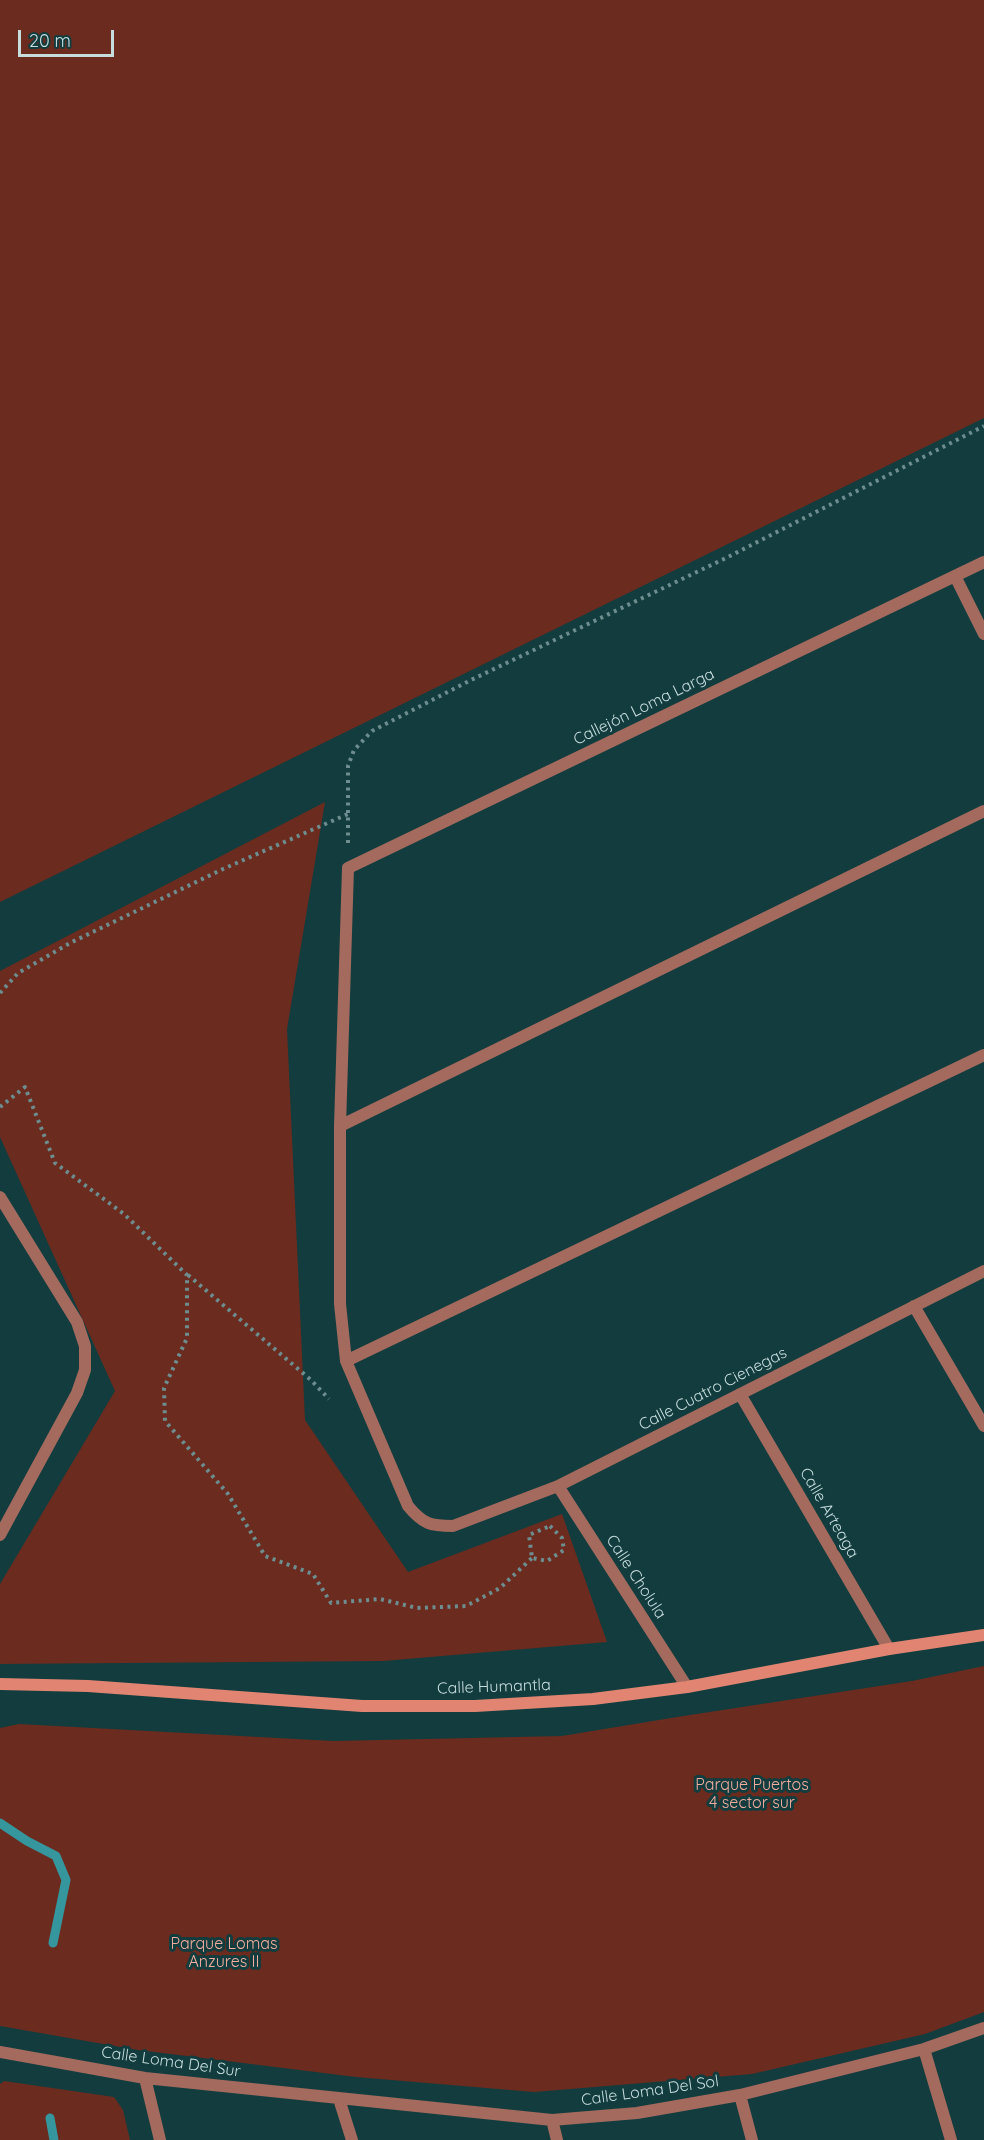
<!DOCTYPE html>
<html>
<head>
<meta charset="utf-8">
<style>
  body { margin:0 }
  #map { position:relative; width:984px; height:2140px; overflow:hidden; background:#123c3e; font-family:Quicksand,sans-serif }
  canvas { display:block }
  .scale { position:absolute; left:18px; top:30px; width:96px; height:27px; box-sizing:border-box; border:3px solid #c6dcdd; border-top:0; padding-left:8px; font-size:18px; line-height:21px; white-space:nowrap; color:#c6dcdd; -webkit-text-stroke:4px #123c3e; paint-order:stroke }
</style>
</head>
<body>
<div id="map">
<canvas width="984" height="2140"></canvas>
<div class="scale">20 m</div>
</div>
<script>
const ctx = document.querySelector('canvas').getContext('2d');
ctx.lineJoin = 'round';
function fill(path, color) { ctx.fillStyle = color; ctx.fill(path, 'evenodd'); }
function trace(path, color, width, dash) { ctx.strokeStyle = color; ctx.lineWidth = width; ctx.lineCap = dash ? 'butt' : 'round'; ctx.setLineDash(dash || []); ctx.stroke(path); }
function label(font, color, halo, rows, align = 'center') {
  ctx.font = font + ' Quicksand,sans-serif'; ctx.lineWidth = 6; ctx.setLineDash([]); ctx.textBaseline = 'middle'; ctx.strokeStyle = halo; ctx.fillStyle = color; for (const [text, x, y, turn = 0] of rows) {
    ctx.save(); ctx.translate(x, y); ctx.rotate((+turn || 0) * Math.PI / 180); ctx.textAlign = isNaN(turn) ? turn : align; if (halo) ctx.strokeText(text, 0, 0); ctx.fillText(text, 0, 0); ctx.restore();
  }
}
const green = new Path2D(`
  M0,0H984V418L0,902Z
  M325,802L287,1029L305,1420L408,1572L562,1514L607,1642L383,1661L0,1664V1584L115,1391L0,1137V971Z
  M984,1666V2012L925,2034L752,2074L534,2092L356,2077L138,2050L0,2026V1728L19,1724L333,1741L562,1736L677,1717L912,1681Z
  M4,2081L114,2097L123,2110L130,2140H0V2084Z`);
const stream = new Path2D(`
  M0,1823L27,1841L56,1856L66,1880L53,1943
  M50,2118L54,2140`);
const path = new Path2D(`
  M348,843V766L354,750L372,731L471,680L726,558L984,426
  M0,993L18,973L70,943L223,869L348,814
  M0,1107L25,1087L55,1163L124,1214L187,1275V1338L164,1388L165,1421L228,1494L265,1556L313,1574L331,1603L380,1599L417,1608L466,1606L500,1588L532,1558
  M188,1275L311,1380L329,1399
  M550,1526L562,1538L564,1550L547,1561L532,1558L529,1535Z`);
const street = new Path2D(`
  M984,562L348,868L340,1126V1304L346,1361L408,1506C423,1524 430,1526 453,1526L558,1486L984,1271
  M955,576L984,634
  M340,1126L984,811
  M0,1197L77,1322L85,1346V1370L77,1393L0,1535
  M914,1306L984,1426
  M346,1361L984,1055
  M740,1394L889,1649
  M558,1486L687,1687
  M924,2049L951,2140
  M0,2052L145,2078L552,2120L637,2113L740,2095L924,2049L984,2028
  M145,2078L160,2140
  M740,2095L752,2140
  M339,2099L352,2140
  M552,2120L557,2140`);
const secondary = new Path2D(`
  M0,1684L88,1686L362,1706H475L593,1699L687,1687L889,1649L984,1635`);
const streetNames = [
  ["Callejón Loma Larga",644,707,-26],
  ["Calle Cuatro Cienegas",713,1389,-27],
  ["Calle Arteaga",829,1513,60],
  ["Calle Cholula",636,1577,57],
  ["Calle Humantla",494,1687,-2],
  ["Calle Loma Del Sur",171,2062,8],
  ["Calle Loma Del Sol",650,2091,-8]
];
const parkNames = [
  ["Parque Puertos",752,1785],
  ["4 sector sur",752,1803],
  ["Parque Lomas",224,1944],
  ["Anzures II",224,1962]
];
fill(green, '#6b2c1f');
trace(stream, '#35979d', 9);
trace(path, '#6d8d8f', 4, [3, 4.5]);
trace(street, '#a36a5d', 12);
trace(secondary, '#e18572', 12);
label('16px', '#c6dcdd', '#123c3e', streetNames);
label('16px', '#f4ae9f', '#123c3e', parkNames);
</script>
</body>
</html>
